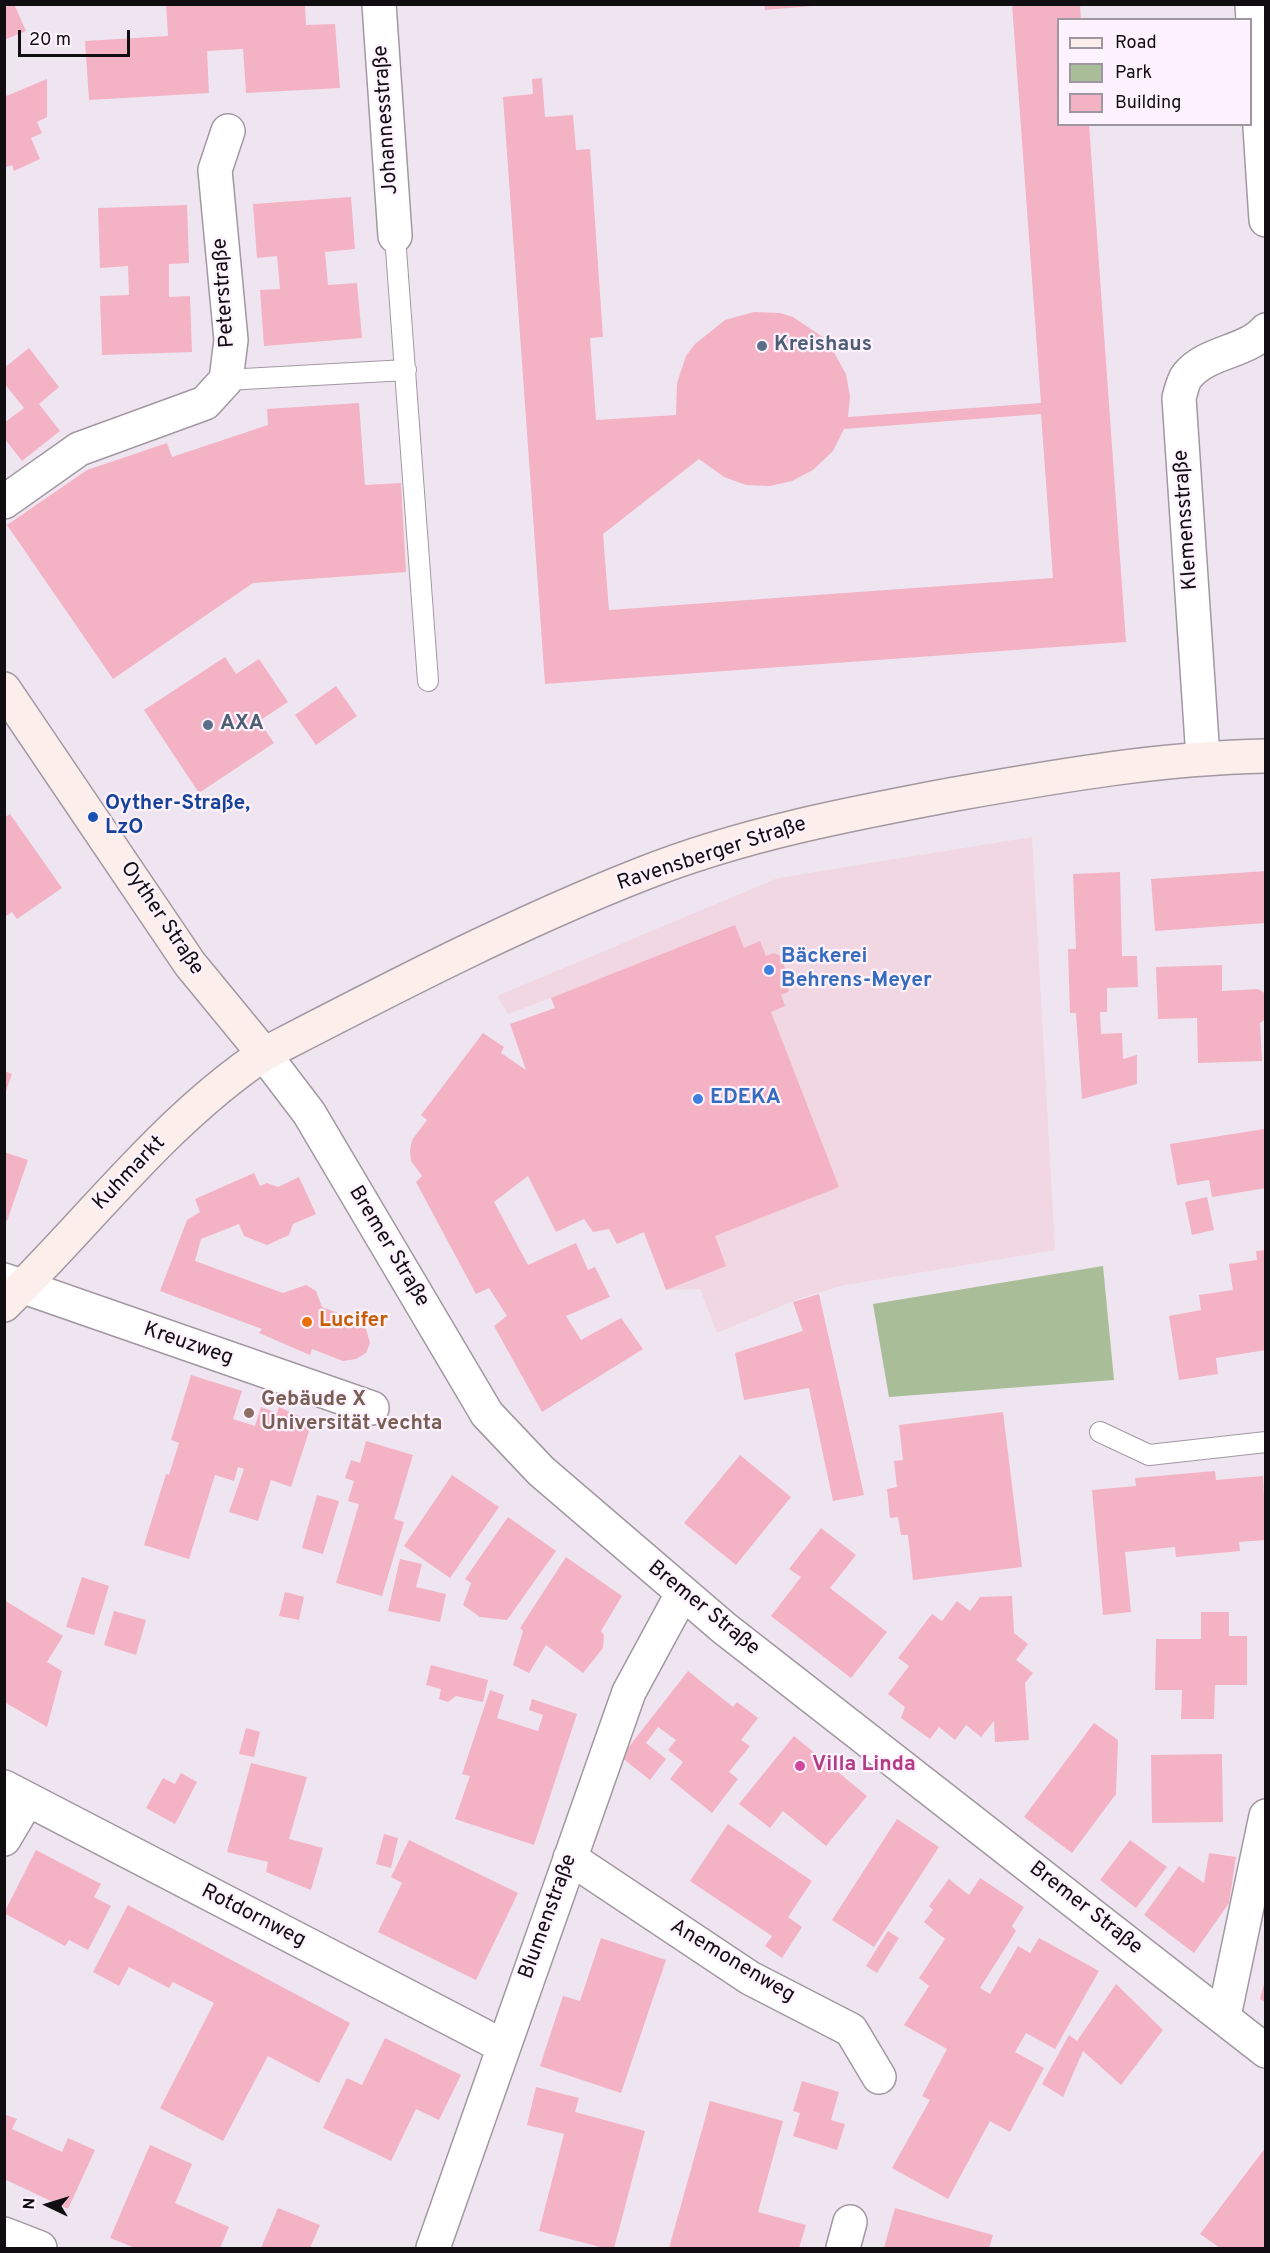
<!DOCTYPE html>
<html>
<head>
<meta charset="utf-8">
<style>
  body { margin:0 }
  #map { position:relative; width:1270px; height:2253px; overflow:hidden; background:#efe5f0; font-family:Overpass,sans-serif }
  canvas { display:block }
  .frame { position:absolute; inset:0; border:6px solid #110e12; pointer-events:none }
  .legend { position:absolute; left:1057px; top:18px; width:195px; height:108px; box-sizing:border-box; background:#fdf2fd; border:2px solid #9f979f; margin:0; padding:8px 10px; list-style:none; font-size:18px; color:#110e12 }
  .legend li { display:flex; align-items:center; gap:12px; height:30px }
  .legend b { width:30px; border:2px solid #9f979f }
  .north { position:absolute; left:18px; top:2175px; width:60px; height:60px; -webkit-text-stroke:4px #fdf2fd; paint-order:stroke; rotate:274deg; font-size:16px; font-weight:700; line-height:24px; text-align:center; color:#110e12 }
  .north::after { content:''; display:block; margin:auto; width:21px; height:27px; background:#110e12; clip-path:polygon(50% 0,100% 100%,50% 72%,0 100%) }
  .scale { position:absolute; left:18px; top:30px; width:112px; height:27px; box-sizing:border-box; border:3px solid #110e12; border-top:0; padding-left:8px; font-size:18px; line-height:21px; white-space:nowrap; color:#110e12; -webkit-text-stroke:4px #fdf2fd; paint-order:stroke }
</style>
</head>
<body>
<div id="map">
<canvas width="1270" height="2253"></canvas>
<div class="frame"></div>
<ul class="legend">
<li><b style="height:8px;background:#fceeeb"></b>Road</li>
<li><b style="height:16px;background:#a8bd98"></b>Park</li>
<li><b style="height:16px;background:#f4b2c5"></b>Building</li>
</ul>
<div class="north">N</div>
<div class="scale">20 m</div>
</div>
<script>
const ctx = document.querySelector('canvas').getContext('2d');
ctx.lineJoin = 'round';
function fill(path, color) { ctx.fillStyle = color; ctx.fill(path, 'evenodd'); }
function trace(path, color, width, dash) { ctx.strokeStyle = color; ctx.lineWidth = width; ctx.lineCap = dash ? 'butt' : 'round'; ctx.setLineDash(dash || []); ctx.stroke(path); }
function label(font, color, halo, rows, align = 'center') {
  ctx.font = font + ' Overpass,sans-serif'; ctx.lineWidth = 4.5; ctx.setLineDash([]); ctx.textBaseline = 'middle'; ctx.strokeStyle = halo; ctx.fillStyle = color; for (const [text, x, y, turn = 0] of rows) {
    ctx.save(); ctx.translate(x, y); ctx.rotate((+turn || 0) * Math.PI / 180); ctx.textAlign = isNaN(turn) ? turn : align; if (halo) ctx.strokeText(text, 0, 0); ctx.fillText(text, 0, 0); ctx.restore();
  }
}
const commercial = new Path2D(`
  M1032,837L1055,1250L845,1285L798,1299L717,1333L700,1289L666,1290L551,998L508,1014L497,996L778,878Z`);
const green = new Path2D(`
  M1103,1266L1114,1380L889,1397L873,1304Z`);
const building = new Path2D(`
  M14,4L26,31L4,40V7Z
  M166,4H305L306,25L335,24L340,88L246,93L243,49L207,51L209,93L89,100L85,41L168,36Z
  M764,4H812V6L765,10Z
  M1012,4H1080L1081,20H1058V124H1089L1126,642L545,684L503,97L533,94L532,79L542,78L545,117L573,115L576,150L590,149L603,337L590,338L596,420L676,415L677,383L686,356L695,344L725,320L754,312L780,313L793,317L827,340L846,374L850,396L848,417L1041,403ZM1041,414L1053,578L609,610L603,534L699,459L724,477L746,485L770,486L792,481L813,470L833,451L844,429Z
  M47,79V117L37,122L42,133L31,138L40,159L14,171L12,165L4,168V97Z
  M351,197L355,249L325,252L328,285L357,283L362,338L264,346L260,290L280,289L277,256L257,258L253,204Z
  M187,205L189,263L169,264V297L190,296L192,352L102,355L100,296L129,295L128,266L100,268L98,208Z
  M29,348L59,387L39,404L60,431L22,461L4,438V423L24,408L4,383V368Z
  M359,403L365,485L401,483L406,572L253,583L113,679L7,525L87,470L167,443L172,457L268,425L267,409Z
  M225,657L236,674L259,659L288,702L259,721L274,743L199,793L144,710Z
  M336,686L357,716L316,745L295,715Z
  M10,814L62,888L17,919L12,912L6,916L4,914V818Z
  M1266,871V923L1155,931L1151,879Z
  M1120,872L1122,956H1137L1138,987L1107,988V1012H1100L1101,1034L1122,1033L1123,1059L1137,1055V1084L1082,1099L1076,1013H1070L1068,949H1076L1073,874Z
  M735,925L744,948L760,941L766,956L774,953L781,956L790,984L788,992L781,995L785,1006L771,1012L839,1187L715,1236L726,1266L666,1290L644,1232L617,1244L609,1229L593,1232L584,1219L556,1232L528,1176L494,1202L528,1265L576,1243L588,1270L595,1267L610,1297L566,1316L581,1340L621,1318L643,1349L542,1412L494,1326L507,1316L489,1288L476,1294L416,1182L422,1176L411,1161L410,1150L412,1140L427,1120L421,1115L483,1033L504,1047L501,1053L526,1070L510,1024L555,1008L551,998Z
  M1222,965V991L1258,989L1266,994V1019L1260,1023L1262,1061L1198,1063L1197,1018L1158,1019L1156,967Z
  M4,1071L12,1074L5,1094H4Z
  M1264,1129L1266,1188L1212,1197L1209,1180L1177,1185L1170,1144Z
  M4,1152L28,1160L7,1221L4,1220Z
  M254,1173L260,1186L267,1183L278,1187L299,1177L316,1214L293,1224L289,1235L267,1245L244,1236L239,1224L201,1239L195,1261L283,1293L306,1285L316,1291L322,1307L359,1321L366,1329L370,1343L366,1353L356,1359L343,1361L312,1349L310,1355L259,1333L262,1329L160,1291L187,1220L200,1212L195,1199Z
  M1207,1197L1214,1230L1192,1235L1185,1202Z
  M1266,1250V1350L1216,1358L1218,1374L1179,1380L1169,1316L1201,1310L1199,1295L1233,1290L1229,1264L1257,1260L1256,1251Z
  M819,1294L864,1495L833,1501L809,1388L744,1400L735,1353L803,1331L793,1302Z
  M191,1375L242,1391L233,1419L255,1426L261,1407L277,1413L279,1407L312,1422L291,1487L271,1480L258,1521L229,1512L244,1469L238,1467L234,1481L215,1475L189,1559L144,1545L166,1474L169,1475L179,1443L171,1440Z
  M1003,1412L1022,1567L913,1580L908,1535H901L898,1517L890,1518L887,1489L897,1487L894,1461L903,1460L899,1425Z
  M366,1441L413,1455L394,1519L404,1522L382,1596L336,1583L359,1504L348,1501L354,1481L345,1478L351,1460L360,1463Z
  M740,1455L791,1497L736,1565L684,1523Z
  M1215,1471L1216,1480L1263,1476L1266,1540L1239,1542L1240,1551L1176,1557L1175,1547L1125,1552L1131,1612L1103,1615L1092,1490L1136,1486L1135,1478Z
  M452,1475L499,1507L450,1578L404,1546Z
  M317,1495L339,1501L323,1554L302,1548Z
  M508,1517L556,1551L507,1620L480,1617L463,1605L471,1583L465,1579Z
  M821,1528L856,1555L830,1588L887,1632L851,1678L771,1616L801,1577L789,1569Z
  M566,1557L622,1596L601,1631L604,1635L603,1648L583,1673L546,1645L529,1673L513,1665L523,1631L520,1628Z
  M400,1559L422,1564L416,1587L446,1594L440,1622L388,1611Z
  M82,1577L109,1586L94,1635L66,1627Z
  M285,1592L304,1597L299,1620L279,1616Z
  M1012,1596L1014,1633L1028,1644L1016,1660L1033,1673L1025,1683L1029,1740L995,1742L994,1721L981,1737L966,1725L955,1740L939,1727L930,1739L901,1718L905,1707L888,1694L909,1666L898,1658L932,1614L942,1621L957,1601L970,1611L980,1597Z
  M4,1600L63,1636L47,1662L62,1671L47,1727L6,1703L4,1706Z
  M114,1611L146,1620L136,1655L104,1645Z
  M1201,1612H1229V1636H1247V1685H1215L1214,1719H1181L1182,1690H1155L1156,1639H1201Z
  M431,1665L488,1680L483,1702L456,1696L448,1702L439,1699L441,1689L426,1685Z
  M688,1671L733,1707L737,1702L758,1718L741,1740L750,1746L729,1772L738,1779L712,1813L670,1779L683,1762L668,1750L676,1740L658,1727L646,1743L666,1759L650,1780L621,1757Z
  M490,1690L504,1695L497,1718L538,1731L543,1715L529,1710L532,1699L577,1714L534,1845L455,1819L470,1776L462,1774Z
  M1094,1723L1118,1740L1116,1794L1072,1853L1024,1817Z
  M246,1728L260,1732L254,1757L239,1754Z
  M794,1736L867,1796L826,1846L783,1811L770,1828L739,1804Z
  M1222,1754L1223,1822L1152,1823L1151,1755Z
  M251,1763L307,1777L289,1839L323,1848L311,1890L266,1872L268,1862L227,1852Z
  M181,1773L197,1782L175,1824L146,1808L163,1778L175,1784Z
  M897,1819L939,1847L874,1947L832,1920Z
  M728,1824L812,1881L788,1917L802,1927L782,1958L765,1946L772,1936L690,1881Z
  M384,1834L398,1838L391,1868L376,1864Z
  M409,1840L518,1893L476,1980L378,1932L402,1883L391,1877Z
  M1130,1840L1167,1867L1136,1908L1100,1880Z
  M36,1850L101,1884L94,1897L111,1906L88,1950L69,1940L65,1946L4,1913Z
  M1209,1853L1236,1857L1229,1903L1194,1953L1144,1915L1179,1866L1204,1883Z
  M980,1878L1024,1907L1012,1926L1016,1931L980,1988L990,1994L1018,1946L1030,1953L1039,1938L1099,1971L1055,2049L1026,2033L1015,2052L1044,2068L1010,2132L990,2121L948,2199L892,2168L930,2100L922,2096L947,2049L904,2025L929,1986L919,1978L945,1939L924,1922L933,1910L929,1906L949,1879L969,1895Z
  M128,1905L350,2023L319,2083L268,2056L223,2141L160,2108L214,2003L173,1982L169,1988L129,1967L119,1986L93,1972Z
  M888,1931L899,1938L877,1973L866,1966Z
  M601,1938L666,1960L621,2093L540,2066L563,1996L580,2001Z
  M1265,1980H1266V2003L1260,1999Z
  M1116,1984L1163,2030L1121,2085L1083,2051L1063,2097L1042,2084L1069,2035L1077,2041Z
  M385,2038L461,2075L439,2120L416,2109L391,2161L323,2128L347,2078L362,2085Z
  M802,2081L839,2092L831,2120L845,2124L837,2150L793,2136L800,2113L793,2111Z
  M536,2087L579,2098L575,2112L645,2131L614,2248H604L539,2231L564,2134L527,2125Z
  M710,2101L783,2121L758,2212L806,2225L799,2248H669Z
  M4,2114L17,2119L12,2129L62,2152L68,2138L95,2150L68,2209L4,2179Z
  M150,2145L192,2164L175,2203L229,2227L220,2248H135L110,2238Z
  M1266,2147V2248H1220L1200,2234Z
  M278,2208L320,2225L310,2248H261Z
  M895,2208L993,2235L989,2248H884Z`);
const service = new Path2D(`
  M395,236L428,681
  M226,380L406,370
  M1100,1432L1149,1455L1266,1442`);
const minor = new Path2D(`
  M379,4L395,236
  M1252,4L1266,220
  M4,502L79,449L205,403L226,380L231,340L215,170L228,131
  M1203,758L1179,398C1181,391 1183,381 1187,376C1207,351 1246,353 1266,330
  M4,1280L372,1408
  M4,1787L503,2046
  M4,1839L27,1800
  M570,1858L750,1978L851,2030L879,2077
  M1224,2016L1266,1816
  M4,2234L40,2248
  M433,2248L629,1692L682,1594
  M843,2248L850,2222`);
const tertiary = new Path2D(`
  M264,1054L309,1113L487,1414L541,1471L724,1628L1266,2051`);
const secondary = new Path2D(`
  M4,689L190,964L264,1054
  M4,1305C90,1221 164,1121 264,1054C388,990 512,925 642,874C743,834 849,814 955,794C1058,776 1160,758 1266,756`);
const markers = [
  [762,346,6,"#5c6f8a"],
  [208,725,6,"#5c6f8a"],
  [93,817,6,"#1a4fb4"],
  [769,970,6,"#3f7fe0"],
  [698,1099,6,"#3f7fe0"],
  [307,1322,6,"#e8710a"],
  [249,1413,6,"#8d6e63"],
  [800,1766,6,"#d1479c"]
];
const streetNames = [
  ["Johannesstraße",387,120,-94],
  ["Peterstraße",225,293,-94],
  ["Klemensstraße",1187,520,-94],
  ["Ravensberger Straße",712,855,-18],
  ["Oyther Straße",161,919,56],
  ["Kuhmarkt",130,1174,-46],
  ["Bremer Straße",388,1247,59],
  ["Kreuzweg",188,1345,19],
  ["Bremer Straße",703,1609,39],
  ["Bremer Straße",1085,1909,38],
  ["Rotdornweg",253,1917,27],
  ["Blumenstraße",549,1917,-70],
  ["Anemonenweg",732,1962,31]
];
const serviceNames = [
  ["Kreishaus",774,346],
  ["AXA",220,725]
];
const transitNames = [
  ["Oyther-Straße,",105,805],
  ["LzO",105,829]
];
const shopNames = [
  ["Bäckerei",781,958],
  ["Behrens-Meyer",781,982],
  ["EDEKA",710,1099]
];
const foodNames = [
  ["Lucifer",319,1322]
];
const educationNames = [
  ["Gebäude X",261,1401],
  ["Universität vechta",261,1425]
];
const hotelNames = [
  ["Villa Linda",812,1766]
];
fill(commercial, '#f0d7e2');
fill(green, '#a8bd98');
fill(building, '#f4b2c5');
trace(service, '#a298a2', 22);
trace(minor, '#a298a2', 36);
trace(tertiary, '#a298a2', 36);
trace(secondary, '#a298a2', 36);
trace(service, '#fff', 20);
trace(minor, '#fff', 33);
trace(tertiary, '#fff', 33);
trace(secondary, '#fceeeb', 33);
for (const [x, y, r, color] of markers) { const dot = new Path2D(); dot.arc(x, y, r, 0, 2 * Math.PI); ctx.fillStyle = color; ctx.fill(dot); trace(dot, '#fdf2fd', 2); }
label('21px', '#110e12', '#fdf2fd', streetNames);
label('bold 21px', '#4e5e75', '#fdf2fd', serviceNames, 'left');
label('bold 21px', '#164399', '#fdf2fd', transitNames, 'left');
label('bold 21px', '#366cbe', '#fdf2fd', shopNames, 'left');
label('bold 21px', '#c56008', '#fdf2fd', foodNames, 'left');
label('bold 21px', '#785e54', '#fdf2fd', educationNames, 'left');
label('bold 21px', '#b23c85', '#fdf2fd', hotelNames, 'left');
</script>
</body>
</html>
